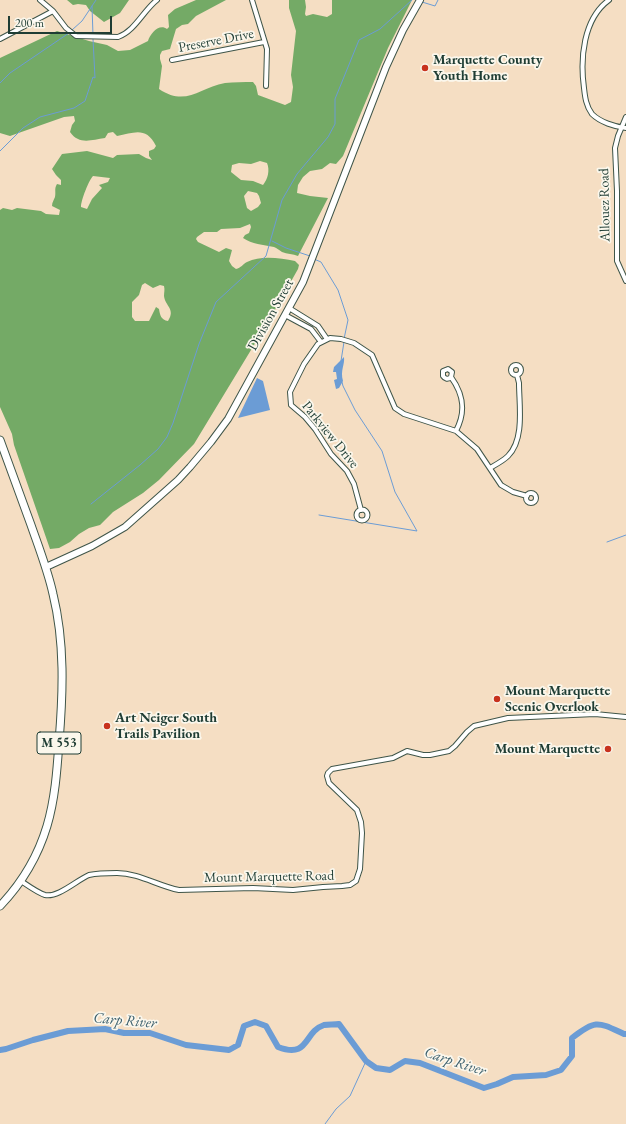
<!DOCTYPE html>
<html>
<head>
<meta charset="utf-8">
<style>
  body { margin:0 }
  #map { position:relative; width:626px; height:1124px; overflow:hidden; background:#f5dec3; font-family:"EB Garamond",serif }
  canvas { display:block }
  .scale { position:absolute; left:8px; top:16px; width:104px; height:18px; box-sizing:border-box; border:2px solid #1f3d34; border-top:0; padding-left:5px; font-size:12px; line-height:14px; white-space:nowrap; color:#1f3d34; -webkit-text-stroke:3px #fbf7ec; paint-order:stroke }
</style>
</head>
<body>
<div id="map">
<canvas width="626" height="1124"></canvas>
<div class="scale">200 m</div>
</div>
<script>
const ctx = document.querySelector('canvas').getContext('2d');
ctx.lineJoin = 'round';
function fill(path, color) { ctx.fillStyle = color; ctx.fill(path, 'evenodd'); }
function trace(path, color, width, dash) { ctx.strokeStyle = color; ctx.lineWidth = width; ctx.lineCap = dash ? 'butt' : 'round'; ctx.setLineDash(dash || []); ctx.stroke(path); }
function label(font, color, halo, rows, align = 'center') {
  ctx.font = font + ' "EB Garamond",serif'; ctx.lineWidth = 3.5; ctx.setLineDash([]); ctx.textBaseline = 'middle'; ctx.strokeStyle = halo; ctx.fillStyle = color; for (const [text, x, y, turn = 0] of rows) {
    ctx.save(); ctx.translate(x, y); ctx.rotate((+turn || 0) * Math.PI / 180); ctx.textAlign = isNaN(turn) ? turn : align; if (halo) ctx.strokeText(text, 0, 0); ctx.fillText(text, 0, 0); ctx.restore();
  }
}
const forest = new Path2D(`
  M67,0H129L120,13L104,22L90,11L86,5L78,4L73,5Z
  M196,0H226L196,16L188,24L182,25L176,29L170,49L162,51L160,55V59L162,66L159,89C186,107 199,88 225,83C234,82 244,82 253,82L256,86L258,95L285,105L291,102L293,87L291,75L296,31L289,8V0H305L306,7L305,14L306,16L313,14L327,17L332,14V0H412L388,48L343,156L336,164L330,163L322,169L310,171L303,177L298,185L297,193L310,196L328,198L298,256C293,254 287,254 282,252C279,250 277,248 274,247C263,245 252,244 243,238L245,235L249,233L251,227L250,224L240,228L221,229L217,232H204L197,237L196,239L198,242L219,252L226,248L232,250L229,261L232,266L236,269C241,268 243,264 247,262C261,255 280,258 295,261L299,265L298,269L271,317L194,444L159,480L143,493L113,512L100,525L89,528L79,534L70,542L59,548L50,549L14,445L12,434L0,407V210L3,208L12,210L17,208L41,211L46,214L59,215L60,210L52,206C52,202 54,200 55,197C56,191 54,189 57,184L61,185V180L56,175L52,169L62,154L87,151L113,158L117,155L139,154L146,158L152,160L149,156V151L154,149L156,146C146,126 134,133 117,136L113,132L108,133L105,138C91,140 79,145 70,132L72,125L75,121L74,116L64,117L10,136L0,133V58L57,31L89,41L107,45L118,51L130,50L148,41C150,34 159,23 167,29L169,27L168,15L175,9ZM260,161L267,163C270,170 268,179 263,185L253,181L241,180L231,172L232,165L239,163L251,164ZM93,176L110,178L108,182L99,185L102,188L92,199L87,209L81,207C81,200 89,180 93,176ZM248,191L257,193L259,196L261,203L258,207L251,211L247,208L244,196ZM145,283L153,288L160,285L164,286C165,290 164,292 164,296C165,306 176,309 168,321C161,320 160,315 159,309L156,307L149,321H135L132,317V302L139,295L142,285Z`);
const water = new Path2D(`
  M344,357C345,365 340,370 343,381L339,388L336,389L334,380L337,379L336,372H333L334,367Z
  M257,378L263,381L270,410L238,418Z`);
const stream = new Path2D(`
  M422,2L435,6L438,0
  M92,6L93,35
  M72,30L82,21L96,0
  M0,83L10,73L69,33
  M0,151L23,128L40,117L74,108L85,101L93,77L95,78L93,39
  M272,241L286,248L310,256
  M314,259L321,262L338,290L348,320L344,339
  M341,361L344,342
  M91,504L140,465L158,449L167,437L173,423L199,344L216,302L266,256L282,200L297,174L328,137L335,124V99L359,40L380,29L412,0
  M319,515L417,531L395,492L382,451L355,410L343,386L342,382
  M607,542L626,535
  M325,1124L336,1109L350,1096L366,1061`);
const river = new Path2D(`
  M0,1050L6,1049L33,1040L68,1031L105,1029L124,1033H150L186,1045L229,1050L238,1045L244,1026L255,1022L266,1026L278,1047C310,1059 303,1032 324,1025C328,1024 335,1025 339,1024L366,1061L376,1068L390,1070L405,1061L420,1063L484,1088L497,1084L513,1077L546,1075L561,1070L572,1056V1038C596,1019 598,1022 624,1034H626`);
const street = new Path2D(`
  M40,0L53,11
  M252,0L267,49L266,86
  M609,0C583,19 580,59 584,88C585,97 586,106 592,114C600,122 615,127 626,128
  M0,39L53,11L66,28L76,36L118,37C135,31 143,11 157,0
  M172,60L264,42
  M626,117L618,136L615,148L617,191V261L626,281
  M289,308L318,326L327,339
  M285,315L311,329L321,342
  M511 370a5 5 0 1 1 10 0a5 5 0 1 1-10 0Z
  M451,377C448,380 445,379 443,376V371L448,369L452,372L451,377C464,395 466,412 456,431
  M490,468C495,465 503,461 508,456C525,439 519,405 519,383L517,375
  M526 498a5 5 0 1 1 10 0a5 5 0 1 1-10 0Z
  M356.5 515a5.5 5.5 0 1 1 11 0a5.5 5.5 0 1 1-11 0Z
  M361,510L354,484L347,471L331,454L315,429L305,417L291,405L290,392L304,364L318,344L330,338L341,339L354,343L372,355L395,408L404,414L456,431L477,449L501,485L513,492L527,496
  M21,881C27,885 38,893 45,895C58,898 77,880 89,875C98,873 108,873 117,873C139,873 158,886 179,890L253,888L293,890L323,887L342,886L350,885L356,881L360,869L362,833L361,822L357,810L329,783L327,776L328,773L332,769L393,758L407,751L423,755H430L449,751L455,746L467,732L474,726L508,718L595,714L626,717`);
const secondary = new Path2D(`
  M46,567L92,546L125,527L178,480L190,467L211,442L228,419L303,282L386,67L403,30L420,0`);
const primary = new Path2D(`
  M0,440C10,468 21,497 31,525C39,548 48,571 53,594C65,643 63,693 59,742C57,771 55,799 47,826C38,856 21,884 0,906`);
const markers = [
  [425,68,4,"#c8321e"],
  [497,699,4,"#c8321e"],
  [107,726,4,"#c8321e"],
  [608,749,4,"#c8321e"]
];
const shields = [
  [59,743,44]
];
const shieldNames = [
  ["M 553",59,743]
];
const streetNames = [
  ["Preserve Drive",216,41,-11],
  ["Allouez Road",605,205,-91],
  ["Division Street",271,315,-61],
  ["Parkview Drive",330,435,51],
  ["Mount Marquette Road",269,877,-1]
];
const poiNames = [
  ["Marquette County",433,60],
  ["Youth Home",433,76],
  ["Mount Marquette",505,691],
  ["Scenic Overlook",505,707],
  ["Art Neiger South",115,718],
  ["Trails Pavilion",115,734],
  ["Mount Marquette",600,749,"right"]
];
const waterNames = [
  ["Carp River",125,1021,5],
  ["Carp River",455,1062,18]
];
fill(forest, '#74aa66');
fill(water, '#6b9cd5');
trace(stream, '#6b9cd5', 1);
trace(river, '#6b9cd5', 6);
trace(street, '#3f5549', 6);
trace(secondary, '#3f5549', 8);
trace(primary, '#3f5549', 9);
trace(street, '#fff', 4);
trace(secondary, '#fff', 6);
trace(primary, '#fff', 7);
for (const [x, y, r, color] of markers) { const dot = new Path2D(); dot.arc(x, y, r, 0, 2 * Math.PI); ctx.fillStyle = color; ctx.fill(dot); trace(dot, '#fbf7ec', 1.5); }
for (const [x, y, w] of shields) { const box = new Path2D(); box.roundRect(x - w / 2, y - 11, w, 22, 3); ctx.fillStyle = '#fbf7ec'; ctx.fill(box); trace(box, '#1f3d34', 1); }
label('bold 13px', '#1f3d34', null, shieldNames);
label('14px', '#1f3d34', '#fbf7ec', streetNames);
label('bold 14px', '#1f3d34', '#fbf7ec', poiNames, 'left');
label('italic 15px', '#3a5e6c', '#fbf7ec', waterNames);
</script>
</body>
</html>
